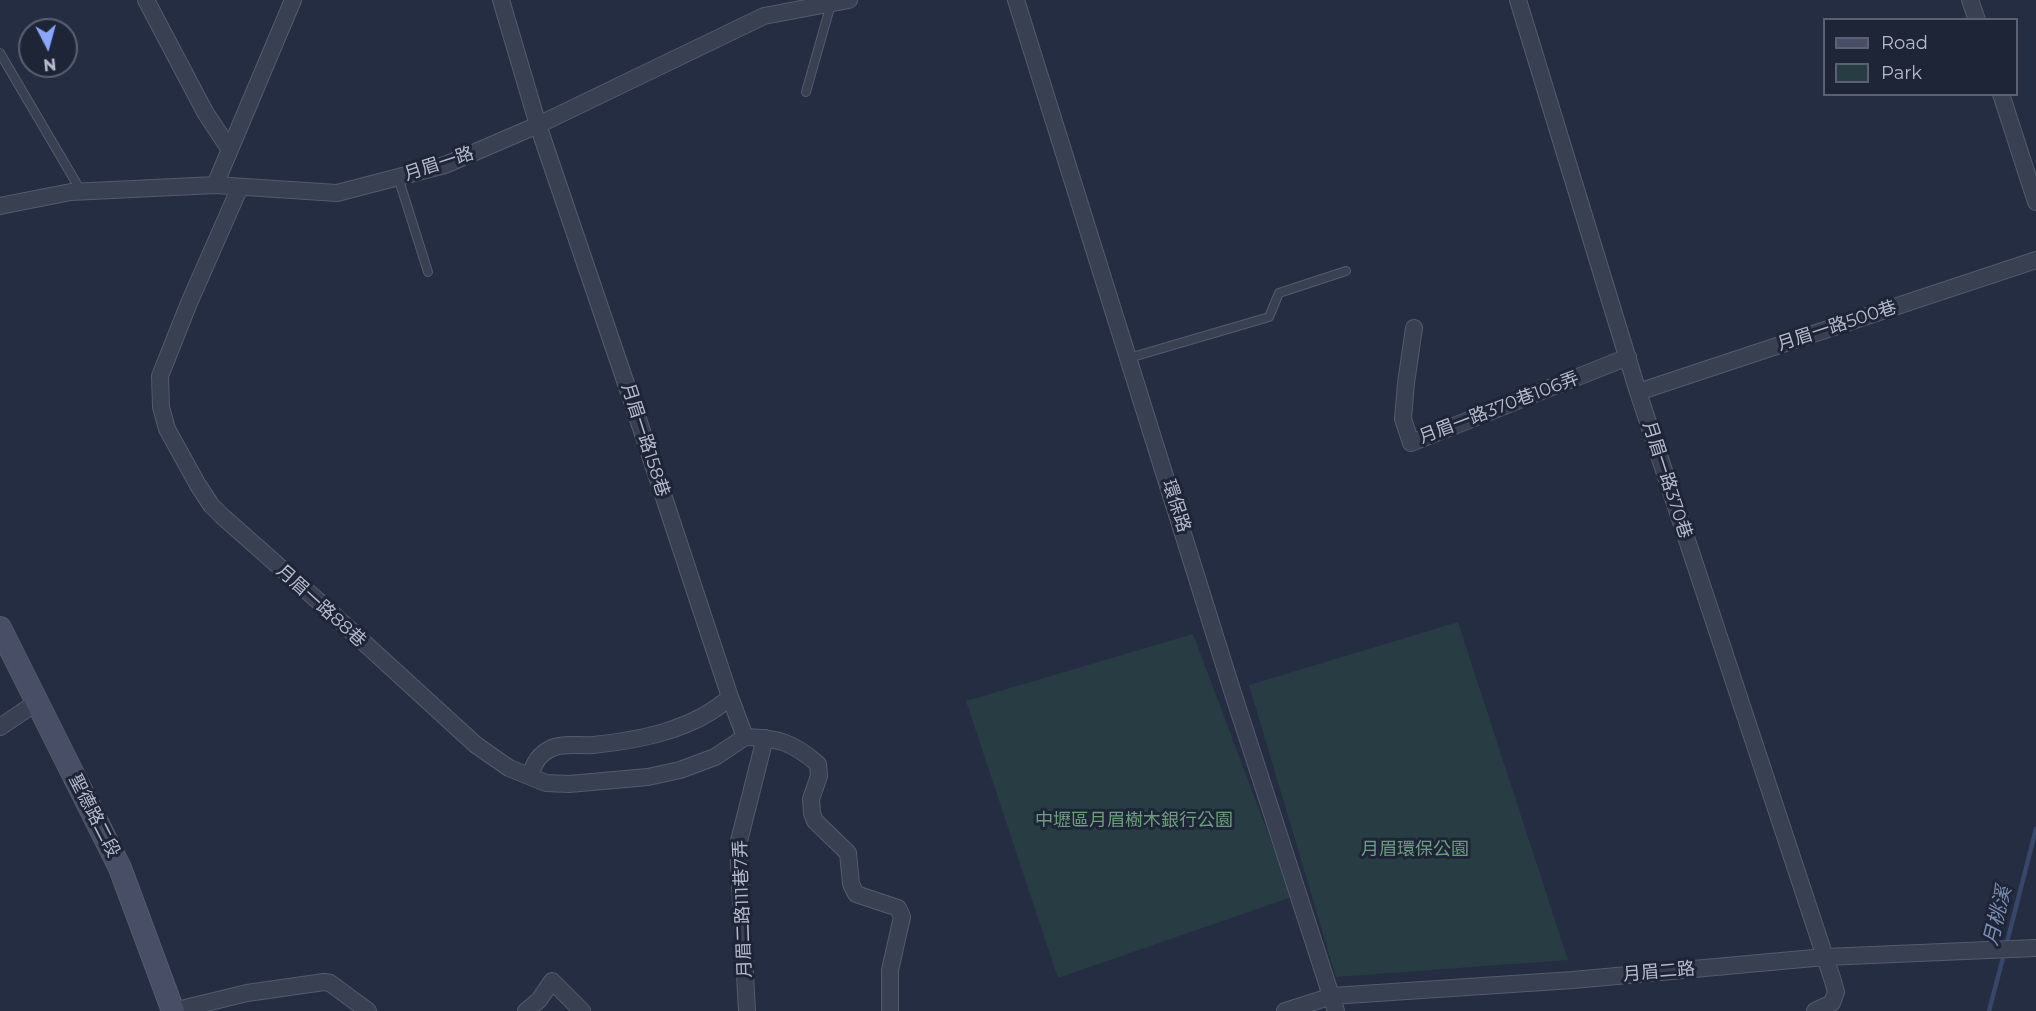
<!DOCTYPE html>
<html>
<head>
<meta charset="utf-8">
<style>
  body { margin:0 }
  #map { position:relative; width:2036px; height:1011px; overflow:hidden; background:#252d42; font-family:Montserrat,sans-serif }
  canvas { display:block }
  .legend { position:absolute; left:1823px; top:18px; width:195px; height:78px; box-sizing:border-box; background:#1e2537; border:2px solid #5b6173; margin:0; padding:8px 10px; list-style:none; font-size:18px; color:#b6bbcc }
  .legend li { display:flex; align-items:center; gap:12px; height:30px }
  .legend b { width:30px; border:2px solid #5b6173 }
  .north { position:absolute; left:18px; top:18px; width:60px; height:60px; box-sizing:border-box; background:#1e2537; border:2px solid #5b6173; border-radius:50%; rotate:174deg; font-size:16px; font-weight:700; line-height:24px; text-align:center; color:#b6bbcc }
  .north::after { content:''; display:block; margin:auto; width:21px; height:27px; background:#8aa6fd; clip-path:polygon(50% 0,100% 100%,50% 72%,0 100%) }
</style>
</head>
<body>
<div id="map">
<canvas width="2036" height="1011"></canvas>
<ul class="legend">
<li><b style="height:8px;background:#474e65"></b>Road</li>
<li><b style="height:16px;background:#273c43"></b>Park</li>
</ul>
<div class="north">N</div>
</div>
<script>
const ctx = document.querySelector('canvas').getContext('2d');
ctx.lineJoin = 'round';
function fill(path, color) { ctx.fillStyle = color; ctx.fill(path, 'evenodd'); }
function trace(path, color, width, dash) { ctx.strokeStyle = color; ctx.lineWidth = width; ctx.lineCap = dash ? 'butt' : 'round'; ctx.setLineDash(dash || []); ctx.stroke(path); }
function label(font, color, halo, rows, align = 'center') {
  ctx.font = font + ' Montserrat,"Noto Sans TC",sans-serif'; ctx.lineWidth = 6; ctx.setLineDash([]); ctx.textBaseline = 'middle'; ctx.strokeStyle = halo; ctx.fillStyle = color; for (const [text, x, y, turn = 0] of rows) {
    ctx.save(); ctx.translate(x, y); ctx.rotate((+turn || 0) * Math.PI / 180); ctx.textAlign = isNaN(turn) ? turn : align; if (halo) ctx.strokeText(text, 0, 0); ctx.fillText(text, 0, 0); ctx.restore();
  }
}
const green = new Path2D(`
  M1458,622L1568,960L1336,977L1249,685Z
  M1193,634L1292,897L1058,978L966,701Z`);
const stream = new Path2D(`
  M2006,946L2036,829
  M1989,1011L2004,954`);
const lane = new Path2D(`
  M0,53L81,191
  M806,92L831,4
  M398,177L428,272
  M1129,358L1269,317L1279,293L1346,271`);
const street = new Path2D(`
  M146,0L205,112L230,150
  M501,0L538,125L636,413L730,697L745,737C779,738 792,742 818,764L819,776L811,799L812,813L815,821L848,853L851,884L856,894L898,908L902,917L890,970V1011
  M1016,0L1231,687L1336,1011
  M1518,0L1638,392L1833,981L1836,992L1832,1003L1815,1011
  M1970,0L1977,20
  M2001,94L2036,202
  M215,185L293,0
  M240,187L189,303L160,376L161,407L167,429L198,485L211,505L222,516L325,607L476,745L509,768L546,783L569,784L648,777L680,770L715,757L745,737
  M0,206L71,192L215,185L337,193L445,165L538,125L764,16L849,0
  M1414,328L1406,383L1403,419L1411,443L1628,357
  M1638,392L2036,260
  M0,727L37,702
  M530,776C534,763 539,754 552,748C563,743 581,746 593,745C640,740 694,730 730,697
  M173,1011L247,993L324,982L330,983L368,1011
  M526,1011L539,1000L552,981L582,1011
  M747,1011L738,845L765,738
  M1285,1011L1332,996L1573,980L1825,957L2036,948`);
const secondary = new Path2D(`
  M0,628L120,868L173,1011`);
const streetNames = [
  ["月眉一路",439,164,-18],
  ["月眉一路500巷",1837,326,-18],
  ["月眉一路370巷106弄",1499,408,-21],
  ["月眉一路158巷",645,440,72],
  ["月眉一路370巷",1667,480,72],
  ["環保路",1176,506,72],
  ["月眉一路88巷",321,606,42],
  ["聖德路二段",94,816,63],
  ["月眉二路111巷7弄",743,909,-92],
  ["月眉二路",1659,972,-5]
];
const parkNames = [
  ["中壢區月眉樹木銀行公園",1134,821],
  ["月眉環保公園",1415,850]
];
const waterNames = [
  ["月桃溪",1998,916,-76]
];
fill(green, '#273c43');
trace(stream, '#38466a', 4.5);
trace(lane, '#545b6c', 10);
trace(street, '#545b6c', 18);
trace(secondary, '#545b6c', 24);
trace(lane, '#394052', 8);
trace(street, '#394052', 16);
trace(secondary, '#474e65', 22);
label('18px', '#b6bbcc', '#1e2537', streetNames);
label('18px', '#6c9e7e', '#1e2537', parkNames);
label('italic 20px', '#7c8db4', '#1e2537', waterNames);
</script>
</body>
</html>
